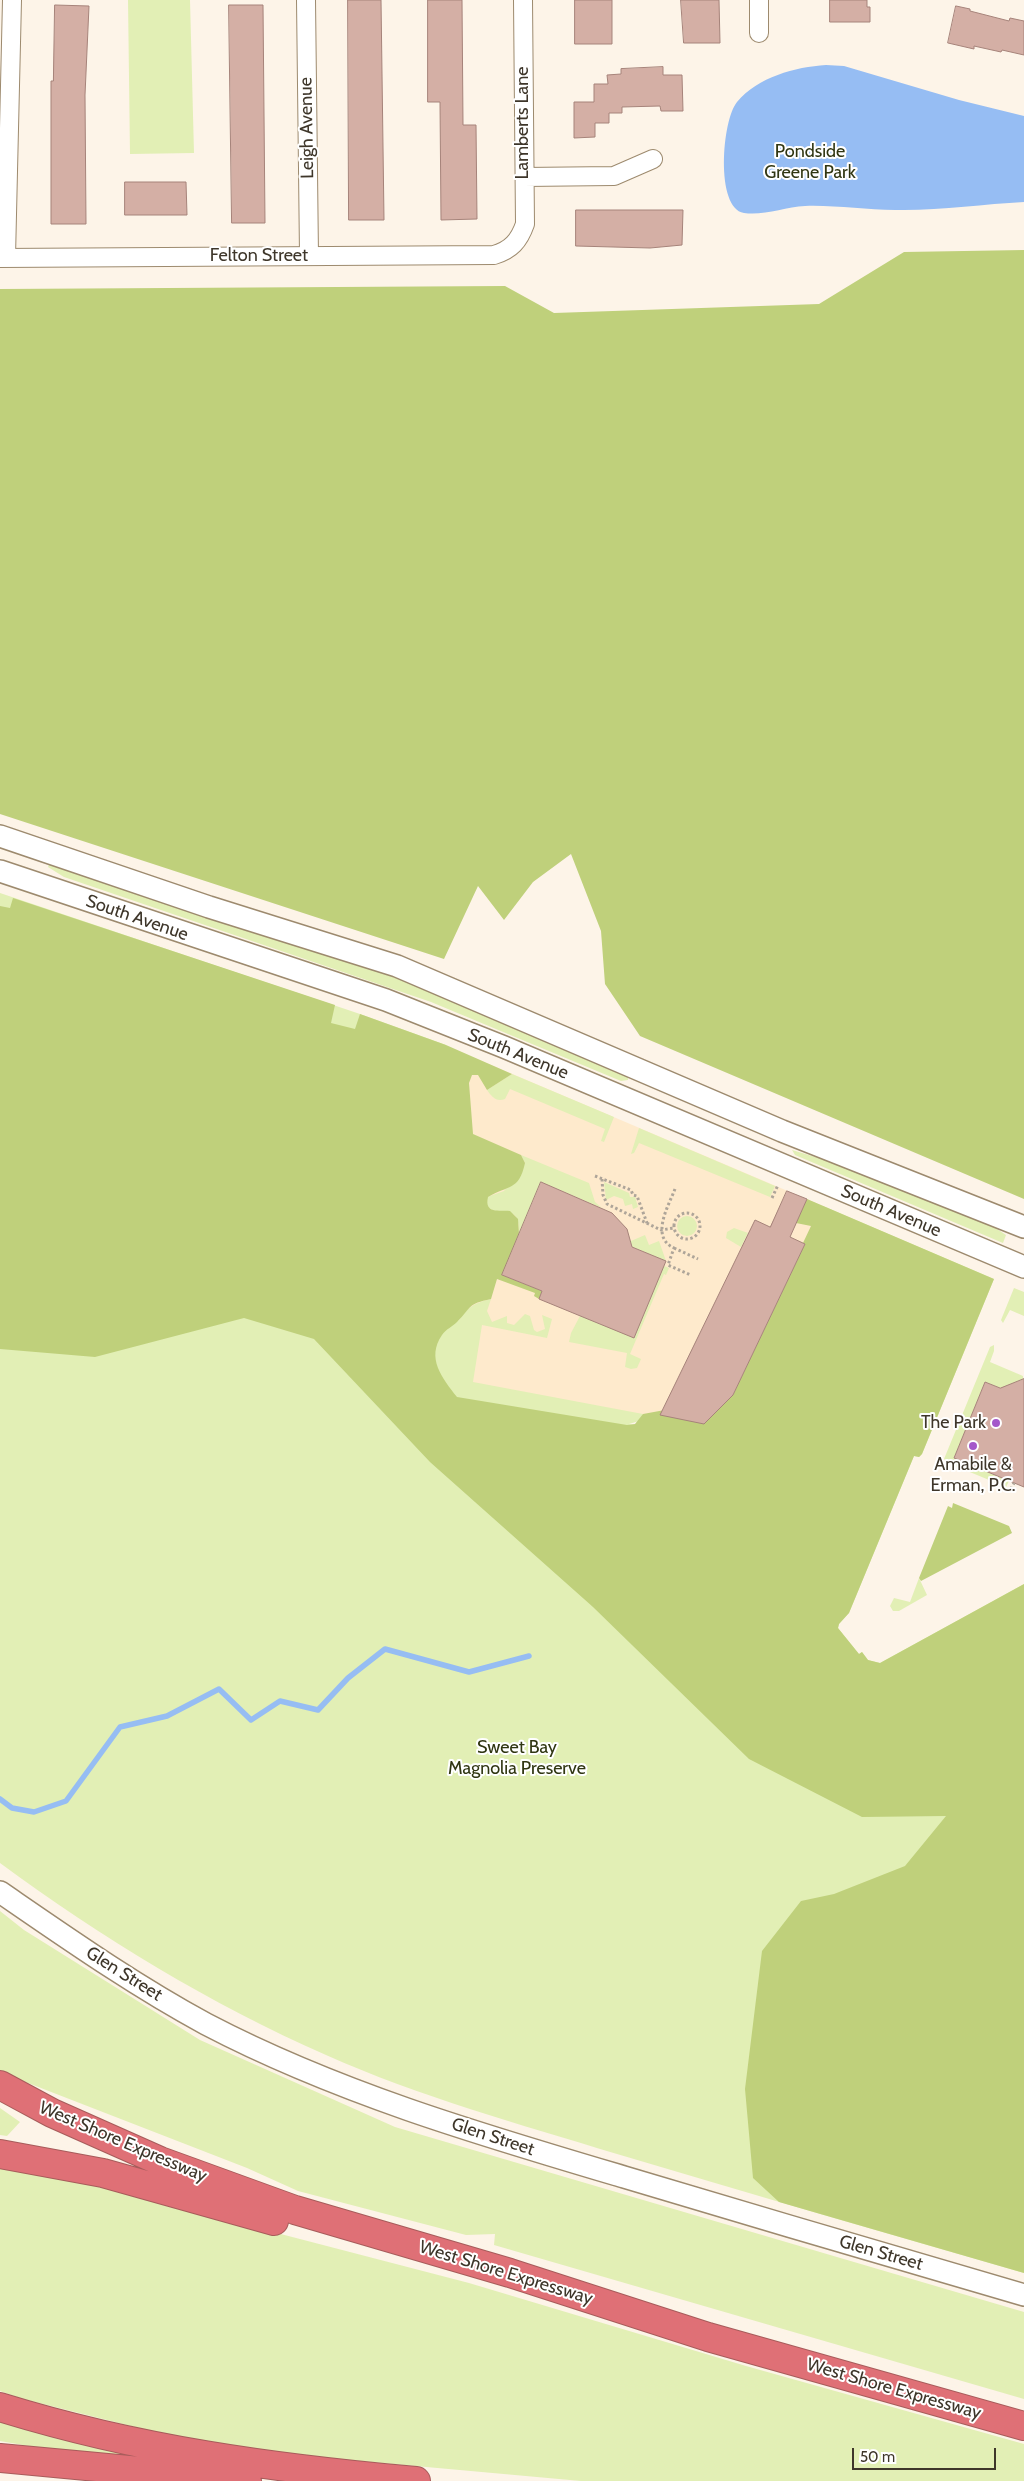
<!DOCTYPE html>
<html>
<head>
<meta charset="utf-8">
<style>
  body { margin:0 }
  #map { position:relative; width:1024px; height:2481px; overflow:hidden; background:#fdf4e8; font-family:Cabin,sans-serif }
  canvas { display:block }
  .scale { position:absolute; left:852px; top:2448px; width:144px; height:22px; box-sizing:border-box; border:2px solid #3e362a; border-top:0; padding-left:6px; font-size:15px; line-height:18px; white-space:nowrap; color:#3e362a; -webkit-text-stroke:4px #fff; paint-order:stroke }
</style>
</head>
<body>
<div id="map">
<canvas width="1024" height="2481"></canvas>
<div class="scale">50 m</div>
</div>
<script>
const ctx = document.querySelector('canvas').getContext('2d');
ctx.lineJoin = 'round';
function fill(path, color) { ctx.fillStyle = color; ctx.fill(path, 'evenodd'); }
function trace(path, color, width, dash) { ctx.strokeStyle = color; ctx.lineWidth = width; ctx.lineCap = dash ? 'butt' : 'round'; ctx.setLineDash(dash || []); ctx.stroke(path); }
function label(font, color, halo, rows, align = 'center') {
  ctx.font = font + ' Cabin,sans-serif'; ctx.lineWidth = 4; ctx.setLineDash([]); ctx.textBaseline = 'middle'; ctx.strokeStyle = halo; ctx.fillStyle = color; for (const [text, x, y, turn = 0] of rows) {
    ctx.save(); ctx.translate(x, y); ctx.rotate((+turn || 0) * Math.PI / 180); ctx.textAlign = isNaN(turn) ? turn : align; if (halo) ctx.strokeText(text, 0, 0); ctx.fillText(text, 0, 0); ctx.restore();
  }
}
const built = new Path2D(`
  M456,1050L823,1206L733,1395L704,1424L457,1397Z`);
const green = new Path2D(`
  M128,0H190L194,153L130,154Z
  M50,862L438,992L628,1076V1080L621,1081L431,1002L64,877L48,867Z
  M0,893L360,1014L446,1045L458,1321C468,1307 474,1303 491,1299L487,1311L492,1322L507,1316V1323L514,1325L525,1314L530,1316L534,1330L537,1332L545,1329L542,1315L552,1319L547,1338L482,1325L473,1382L643,1414L639,1421L629,1424L687,1435L733,1395L823,1206L994,1279L922,1454L919,1457L914,1456L849,1613L839,1624L838,1628L859,1654L862,1652L868,1660L880,1663L1024,1584V2273C888,2234 752,2194 617,2154C519,2124 420,2097 326,2055C210,2004 102,1938 0,1863Z
  M512,1074L614,1117L604,1142L601,1141L605,1129L510,1089L505,1099C496,1102 492,1097 487,1090Z
  M639,1128L775,1186L770,1197L639,1143L634,1153L631,1154Z
  M792,1150L839,1164L988,1223L1006,1235L1003,1243L795,1155Z
  M521,1155L589,1183L595,1202L602,1208L541,1182L519,1234C520,1200 500,1220 487,1206V1197L504,1191L525,1163Z
  M604,1182L629,1193L630,1197H635L638,1207L633,1209L632,1204L625,1206L623,1199L614,1196L606,1200Z
  M677 1226a10 10 0 1 1 20 0a10 10 0 1 1-20 0Z
  M734,1228L748,1233L741,1247L726,1238L727,1232Z
  M645,1235L649,1245L659,1241L666,1261L630,1246L631,1241Z
  M664,1266L669,1268L666,1275L664,1274L630,1354L641,1359L637,1368L631,1369L625,1367L627,1353L569,1342L571,1333L580,1316Z
  M1014,1288L1024,1292V1316L1010,1310L1003,1323L1001,1320Z
  M994,1345V1351L990,1362L1023,1376L1024,1398L985,1382L954,1458L1009,1481L1006,1487L948,1463L944,1459L990,1347Z
  M919,1578L927,1595L899,1611H893L890,1606L894,1598L910,1602Z
  M0,1911L24,1930L200,2040L395,2127L1024,2312V2399L494,2245L495,2234L466,2235L298,2191L247,2168L10,2076L0,2070Z
  M0,2108L20,2122L7,2136L0,2135Z
  M0,2167L54,2175L469,2283L746,2366L1024,2444V2481H581L316,2457L191,2441L23,2399L0,2391Z
  M0,2419L121,2451L120,2462L0,2441Z`);
const forest = new Path2D(`
  M1024,250V1199L640,1036L605,984L601,931L571,854L533,882L504,920L478,886L444,959L0,814V289L505,286L554,313L819,304L904,252Z
  M13,898L335,1005L331,1023L355,1029L360,1014L446,1045L512,1074L487,1090L478,1075H472L469,1083L473,1134L521,1155L525,1163C519,1191 508,1185 488,1197C484,1214 499,1210 510,1211L518,1219L519,1234L502,1275L542,1291L539,1299L534,1296L535,1293L497,1279L491,1299C467,1304 472,1307 457,1322C452,1327 446,1329 442,1335C426,1358 442,1378 457,1397L627,1425L635,1424L643,1414L730,1398L733,1395L805,1244L803,1243L811,1226L796,1223L807,1199L994,1279L922,1454L919,1457L914,1456L849,1613L839,1624L838,1628L859,1654L862,1652L868,1660L880,1663L1024,1584V2273L779,2202L753,2178L745,2089L762,1951L801,1901L834,1894L905,1866L946,1816L862,1817L749,1759L593,1607L430,1462L314,1339L244,1318L95,1357L0,1349V906L10,908Z
  M953,1503L1009,1526L1012,1533L921,1581L919,1578L948,1506L952,1508Z`);
const water = new Path2D(`
  M826,65L844,66L959,100L1024,116V202C982,204 938,211 895,210C865,210 835,205 805,206C785,207 763,216 744,213C715,208 722,120 737,102C758,77 795,67 826,65Z`);
const stream = new Path2D(`
  M0,1799L12,1808L34,1812L66,1801L120,1727L167,1716L219,1689L251,1720L280,1701L318,1710L348,1678L385,1649L469,1672L529,1656`);
const building = new Path2D(`
  M348,0H381L384,220H349Z
  M428,0H462L463,125H476L477,219L441,220L440,102H428Z
  M575,0H612V44H575Z
  M681,0H719L720,43H684Z
  M830,0H867V7H870V22H830Z
  M55,5L89,6L85,95L86,224H51V81H53Z
  M229,5H263L265,223H232Z
  M956,6L970,9V11L1009,21L1010,18L1024,21V55L1002,50L1001,52L974,46V49L948,43Z
  M663,67V75H682L683,111H661L660,106L622,107V113H609V123H595V137L574,138V102H594V84H608L607,75L621,74V69Z
  M125,182H186L187,215H125Z
  M576,210H683L682,245L650,248L576,246Z
  M541,1182L612,1213L627,1229L632,1247L666,1261L634,1338L539,1299L542,1291L502,1275Z
  M787,1191L807,1199L790,1237L805,1244L733,1395L704,1424L660,1415L755,1220L770,1227Z
  M1024,1379V1487L954,1458L985,1382L1000,1388Z`);
const path = new Path2D(`
  M595,1176L631,1190L633,1195L637,1196L647,1223
  M602,1179L603,1195L607,1204L661,1230L674,1228
  M675,1189C668,1207 650,1237 674,1248L668,1265L691,1275
  M772,1198L778,1185
  M674 1226a13 13 0 1 1 26 0a13 13 0 1 1-26 0Z
  M674,1248L698,1259
  M1011,1489L1014,1483`);
const minor = new Path2D(`
  M306,0L309,255
  M759,0V33
  M524,177L614,176L653,159
  M6,257L12,0
  M0,258L494,255C511,250 519,241 525,224L523,0`);
const tertiary = new Path2D(`
  M0,836L209,907L397,966L782,1131L1024,1227
  M0,871L386,1000L504,1047L1024,1267
  M0,1892C67,1938 134,1985 206,2024C338,2093 482,2135 624,2177C757,2217 891,2256 1024,2295`);
const motorway = new Path2D(`
  M0,2085L52,2113L160,2161L295,2210L510,2273L708,2337L1024,2426
  M0,2154L103,2173L274,2221
  M0,2407C139,2450 272,2468 416,2481
  M0,2458L247,2481`);
const markers = [
  [996,1423,5,"#a458ca"],
  [973,1446,5,"#a458ca"]
];
const streetNames = [
  ["Lamberts Lane",523,123,-90],
  ["Leigh Avenue",307,128,-91],
  ["Felton Street",259,256],
  ["South Avenue",137,918,19],
  ["South Avenue",518,1054,22],
  ["South Avenue",891,1211,23],
  ["Glen Street",124,1974,32],
  ["Glen Street",493,2137,18],
  ["West Shore Expressway",123,2142,23],
  ["Glen Street",881,2253,16],
  ["West Shore Expressway",506,2273,17],
  ["West Shore Expressway",894,2389,16]
];
const parkNames = [
  ["Pondside",810,152],
  ["Greene Park",810,173],
  ["Sweet Bay",517,1748],
  ["Magnolia Preserve",517,1769]
];
const poiNames = [
  ["The Park",986,1423],
  ["Amabile &",973,1465,"center"],
  ["Erman, P.C.",973,1486,"center"]
];
fill(built, '#feeacc');
fill(green, '#e2efb5');
fill(forest, '#bfd07b');
fill(water, '#96bdf3');
trace(stream, '#96bdf3', 5.5);
fill(building, '#d4afa5');
trace(building, '#a6837a', 1);
trace(minor, '#9d8a6e', 20);
trace(tertiary, '#9d8a6e', 24);
trace(motorway, '#a75c5b', 30);
trace(path, '#aea599', 3, [2.5, 2.5]);
trace(minor, '#fff', 18);
trace(tertiary, '#fff', 21);
trace(motorway, '#df7076', 28);
for (const [x, y, r, color] of markers) { const dot = new Path2D(); dot.arc(x, y, r, 0, 2 * Math.PI); ctx.fillStyle = color; ctx.fill(dot); trace(dot, '#fff', 2); }
label('18px', '#3e362a', '#fff', streetNames);
label('18px', '#303612', '#fff', parkNames);
label('18px', '#3e362a', '#fff', poiNames, 'right');
</script>
</body>
</html>
